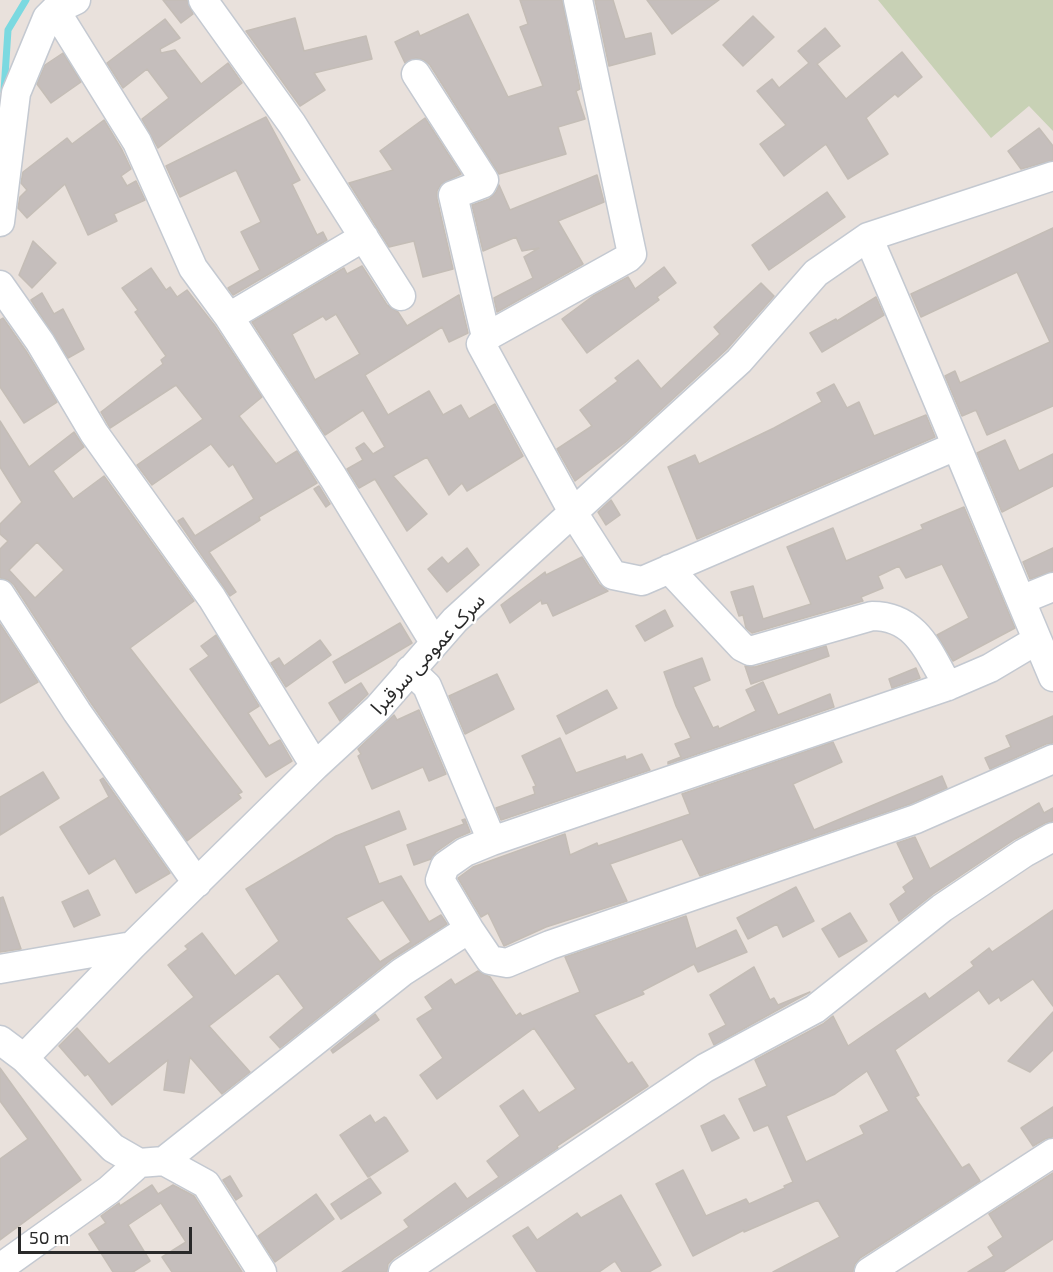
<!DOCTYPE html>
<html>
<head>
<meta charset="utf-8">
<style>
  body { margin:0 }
  #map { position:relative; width:1053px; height:1272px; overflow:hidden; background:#e9e1dc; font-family:"Exo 2",sans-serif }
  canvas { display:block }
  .scale { position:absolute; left:18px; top:1227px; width:174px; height:27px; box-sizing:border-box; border:3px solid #292929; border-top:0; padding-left:8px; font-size:18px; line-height:21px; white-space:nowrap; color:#292929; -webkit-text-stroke:4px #fff; paint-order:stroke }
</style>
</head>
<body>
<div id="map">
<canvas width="1053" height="1272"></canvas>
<div class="scale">50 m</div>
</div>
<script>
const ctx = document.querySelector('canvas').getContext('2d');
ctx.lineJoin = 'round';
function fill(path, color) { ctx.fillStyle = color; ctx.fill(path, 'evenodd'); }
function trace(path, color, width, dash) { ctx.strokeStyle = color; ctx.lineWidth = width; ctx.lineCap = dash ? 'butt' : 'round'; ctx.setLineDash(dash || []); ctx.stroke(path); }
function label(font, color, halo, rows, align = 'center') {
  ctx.font = font + ' "Exo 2","Noto Sans Arabic",sans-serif'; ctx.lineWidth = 4.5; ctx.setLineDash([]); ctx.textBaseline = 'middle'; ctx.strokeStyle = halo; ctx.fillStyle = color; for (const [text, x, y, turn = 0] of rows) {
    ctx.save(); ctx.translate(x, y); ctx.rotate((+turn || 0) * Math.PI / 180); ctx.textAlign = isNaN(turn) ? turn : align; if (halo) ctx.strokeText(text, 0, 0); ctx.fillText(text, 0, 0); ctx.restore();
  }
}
const cemetery = new Path2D(`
  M878,0H1053V131L1029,106L991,138Z`);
const stream = new Path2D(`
  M4,91L8,30L26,0`);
const building = new Path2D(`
  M163,0H187L193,14L181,23Z
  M520,0H562L580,89L576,91L585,119L558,127L566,154L499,174L430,65L424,60L416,58L405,63L395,42L418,31L420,36L468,14L508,97L543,86L520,27L528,24Z
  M595,0H613L625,39L651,33L655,54L609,66Z
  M647,0H719L672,34Z
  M753,16L774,37L743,66L723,45Z
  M295,18L304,51L366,36L372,59L314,73L325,90L300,106L246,31Z
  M165,19L180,38L160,49L161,53L175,50L201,84L228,63L242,83L158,148L142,119L169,98L147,69L123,88L107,63Z
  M825,28L840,46L817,64L846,99L902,52L922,77L898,97L895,94L866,118L888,154L848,179L826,144L784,176L760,144L786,125L757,91L772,79L779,88L809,63L798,51Z
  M63,53L81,82L51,103L37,84L45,65Z
  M266,117L300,180L292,184L317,235L323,232L327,240L233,295L228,288L260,270L241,232L261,222L236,170L180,197L166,166Z
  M425,118L461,174L441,184L437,191V199L453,269L423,277L414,241L389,247L349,183L393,170L380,151Z
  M104,120L122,150L131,169L121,176L127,186L136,181L145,200L114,214L117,221L88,235L65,184L27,218L18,208L20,197L27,190L21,183L23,172L67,138L72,144Z
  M1039,128L1053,146V160L1021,169L1008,151Z
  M597,175L604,202L558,221L583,264L497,312L494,298L533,278L524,257L539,248L522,251L516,237L483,251L472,205L489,199L496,192L499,185L510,210Z
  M827,192L845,217L769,270L752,245Z
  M1053,228V406L987,435L976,410L962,416L945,376L955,371L960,383L1050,342L1017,272L921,317L911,294Z
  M33,241L56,263L32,288L19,275Z
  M362,266L387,305L398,312L407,326L459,295L468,333L449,342L442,327L365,375L388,415L429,391L443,415L461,405L469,419L495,404L523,456L467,491L462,483L449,495L427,457L393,476L427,514L407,531L375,479L359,488L347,469L363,460L356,448L364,443L373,454L385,447L363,410L325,435L252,322L344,268L347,274ZM336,314L360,354L315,380L292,334L323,316L326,320Z
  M664,267L676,283L657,297L659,300L587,353L562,319L593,296L628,277L635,289Z
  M151,268L166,290L170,287L177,297L187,290L215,326L262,397L239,416L276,464L297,451L317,483L259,517L260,520L209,552L236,592L230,596L178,521L183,518L195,536L254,499L233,464L229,467L211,444L152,485L137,465L203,419L176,385L110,428L101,412L163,364L161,360L166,356L135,312L138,310L122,288Z
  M761,283L774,296L727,349L627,441L575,481L557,449L592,426L580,410L618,381L615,378L638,360L661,389L720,334L714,327Z
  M42,293L54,314L63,309L84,349L68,358L31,300Z
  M876,297L884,315L822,352L810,333L836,319L837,321Z
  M3,318L26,351L57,402L24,423L0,387V320Z
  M834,384L847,408L859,402L874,436L926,415L935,437L697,539L668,467L695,455L699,464L774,428L822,402L817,393Z
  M0,421L29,467L74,432L84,447L53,471L73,499L104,476L194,601L130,648L242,792L238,794L241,798L187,841L91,703L14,585L8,580L0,578V549L8,541L0,534V524L22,502L0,467ZM37,542L64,570L35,598L9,570Z
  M1005,440L1019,471L1053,454V486L1002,512L977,453Z
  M319,486L330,504L326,507L314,489Z
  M611,500L620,515L606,525L598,512Z
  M964,507L1015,628L953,661L937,635L969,618L942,564L906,578L899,566L878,576L883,588L861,597L863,601L752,633L746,628L743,615L739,616L731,592L753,586L763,619L811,604L787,547L833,528L846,561L923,529L921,525Z
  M467,548L479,565L447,592L428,569L442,557L448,564Z
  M1053,548V571L1030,579L1023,562Z
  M582,557L599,584L608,591L553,616L547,603L542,604L541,600L510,623L501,605L545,572L546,575Z
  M665,610L673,626L645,641L636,626Z
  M400,623L412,643L345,683L333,662Z
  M0,624L38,682L0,703Z
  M216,635L259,706L248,713L269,746L280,740L292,761L266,777L190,669L209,656L201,646Z
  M320,640L331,655L286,687L271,663L279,658L284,666Z
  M826,646L829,656L751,684L745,666L755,667Z
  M702,658L710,680L693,687L713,728L718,726L719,729L756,711L746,690L763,682L778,715L830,694L834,707L668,764V762L681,757L675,744L691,738L676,706L664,672Z
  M916,668L920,678L892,688L889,679Z
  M497,674L514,709L465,734L449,696Z
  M361,683L368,694L340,721L329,703Z
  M607,690L617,708L566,734L557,716Z
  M419,710L446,774L429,781L423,767L372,789L358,756L361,754L358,749L394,715L397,720Z
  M1053,716V743L1046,744L990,769L985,758L1011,747L1006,736Z
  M560,738L576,773L625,756L626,760L642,754L650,770L501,820L496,808L535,794L533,787L536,786L522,756Z
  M833,742L842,762L793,784L814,830L942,776L947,788L910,804L700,876L682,839L610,864L627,901L546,927L504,946L488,913L481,917L458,878L473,867L565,834L570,855L597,843L598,846L690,814L682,794Z
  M43,772L59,798L0,835V797Z
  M103,778L170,873L136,893L115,858L89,874L60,827L109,797L100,780Z
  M1039,803L1044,813L1053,808V821L1045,823L1015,839L933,894L899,921L890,904L906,892L903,887L914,879L897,843L915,837L930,869Z
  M399,811L406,829L364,846L379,884L401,876L429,922L441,915L447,924L392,959L280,1048L270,1037L304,1008L278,973L209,1026L250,1072L222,1094L190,1057L184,1093L164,1090L168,1060L112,1105L88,1074L85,1076L59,1046L77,1028L109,1064L194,997L168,965L188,949L185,946L202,933L235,976L279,941L246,889L336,836ZM383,900L411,942L380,962L346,918Z
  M465,819L470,832L456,838L436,852L431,859L414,865L407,845L464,824L462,820Z
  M796,887L814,921L783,937L777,924L748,939L737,918Z
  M88,890L100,915L74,927L62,902Z
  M3,897L21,949L0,952V898Z
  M1053,910V1006L1033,979L1001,1001L999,997L989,1004L979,990L895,1050L919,1095L915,1097L962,1168L969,1164L980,1181L860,1258L855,1264L853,1272H773L840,1237L818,1200L744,1232V1230L693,1256L656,1184L683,1170L706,1216L746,1199L749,1204L785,1188L784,1186L793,1182L768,1125L754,1131L739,1099L767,1086L755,1060L823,1024L833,1016L848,1046L925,993L929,999L974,966L971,962L989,948L992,952ZM867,1071L889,1111L860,1126L864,1134L806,1162L786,1116L835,1094Z
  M850,913L867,941L839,957L822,929Z
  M686,916L696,949L736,930L747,952L698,972L694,964L642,991L644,994L594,1015L628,1064L632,1062L648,1086L557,1146L558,1148L394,1258L388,1264L387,1272H342L409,1227L404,1220L455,1183L467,1199L499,1177L487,1161L520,1136L500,1106L523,1090L539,1113L576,1089L534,1028L437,1099L420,1075L443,1058L417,1019L433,1009L425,997L451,979L455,985L478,971L490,977L516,1016L520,1013L522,1016L580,992L565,957Z
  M754,967L770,1000L774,998L778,1005L810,992L714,1045L709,1034L726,1025L710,995Z
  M1053,1012V1050L1030,1072L1008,1061Z
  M375,1014L379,1020L333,1053L331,1050Z
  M0,1068L81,1180L0,1240V1159L28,1139L0,1101Z
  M1053,1107V1137L1045,1139L1033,1146L1021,1128Z
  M370,1115L375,1123L384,1117L386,1118L408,1151L368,1177L340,1135Z
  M724,1115L739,1138L712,1151L701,1126Z
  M1053,1173V1239L1003,1272H968L994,1256L988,1247L1003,1237L989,1214Z
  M230,1176L242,1196L236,1200L223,1180Z
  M370,1178L381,1193L341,1219L331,1204Z
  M152,1185L158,1194L173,1185L194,1196L242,1272H172L162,1257L186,1242L161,1203L128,1225L150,1261L133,1272H113L89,1234L106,1223L101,1216L119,1203L120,1206Z
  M316,1194L334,1219L275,1262L258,1236Z
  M621,1195L661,1265L649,1272H622L615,1261L599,1272H537L513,1236L528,1227L537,1240L577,1213L581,1218Z`);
const minor = new Path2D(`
  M203,0L292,124L401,296
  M578,0L632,254L628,258L486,337L481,344L574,514L613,575L642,581L956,446
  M55,10L137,142L193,268L229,317L333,477L434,642
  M416,74L484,180L482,184L453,195L486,337
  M0,222L16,93L47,18L55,10L76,0
  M868,237C932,383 991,531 1053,677
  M0,285L40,342L94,433L212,598L315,766
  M229,317L364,237
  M669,569L742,647L750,651L872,616C917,616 929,653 948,686
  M0,594L77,712L197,883
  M1021,600L1053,587
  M1037,640L990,668L948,686L492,841L465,852L445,866L440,880L469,929L490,960L507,963L550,945L916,819L1053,759
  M410,670L427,686L492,841
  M0,969L132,946
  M0,1040L24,1058L113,1148L139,1163L164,1161L402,972L469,929
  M24,1058L132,946L315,766L378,708L455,620L739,361L816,273L868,237L1053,176
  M164,1161L206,1184L262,1272
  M0,1268L109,1190L139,1163
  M403,1272L705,1068L815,1009L942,908L1024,853L1053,837
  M869,1272L1053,1153`);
const streetNames = [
  ["سرک عمومی سرقبرا",428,654,-47]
];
fill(cemetery, '#c8d1b5');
trace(stream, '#7bd9e0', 7);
fill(building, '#c5bebc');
trace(building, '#c4bdb6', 1.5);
trace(minor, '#c4c9d1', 31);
trace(minor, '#fff', 28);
label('20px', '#292929', '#fff', streetNames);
</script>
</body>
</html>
